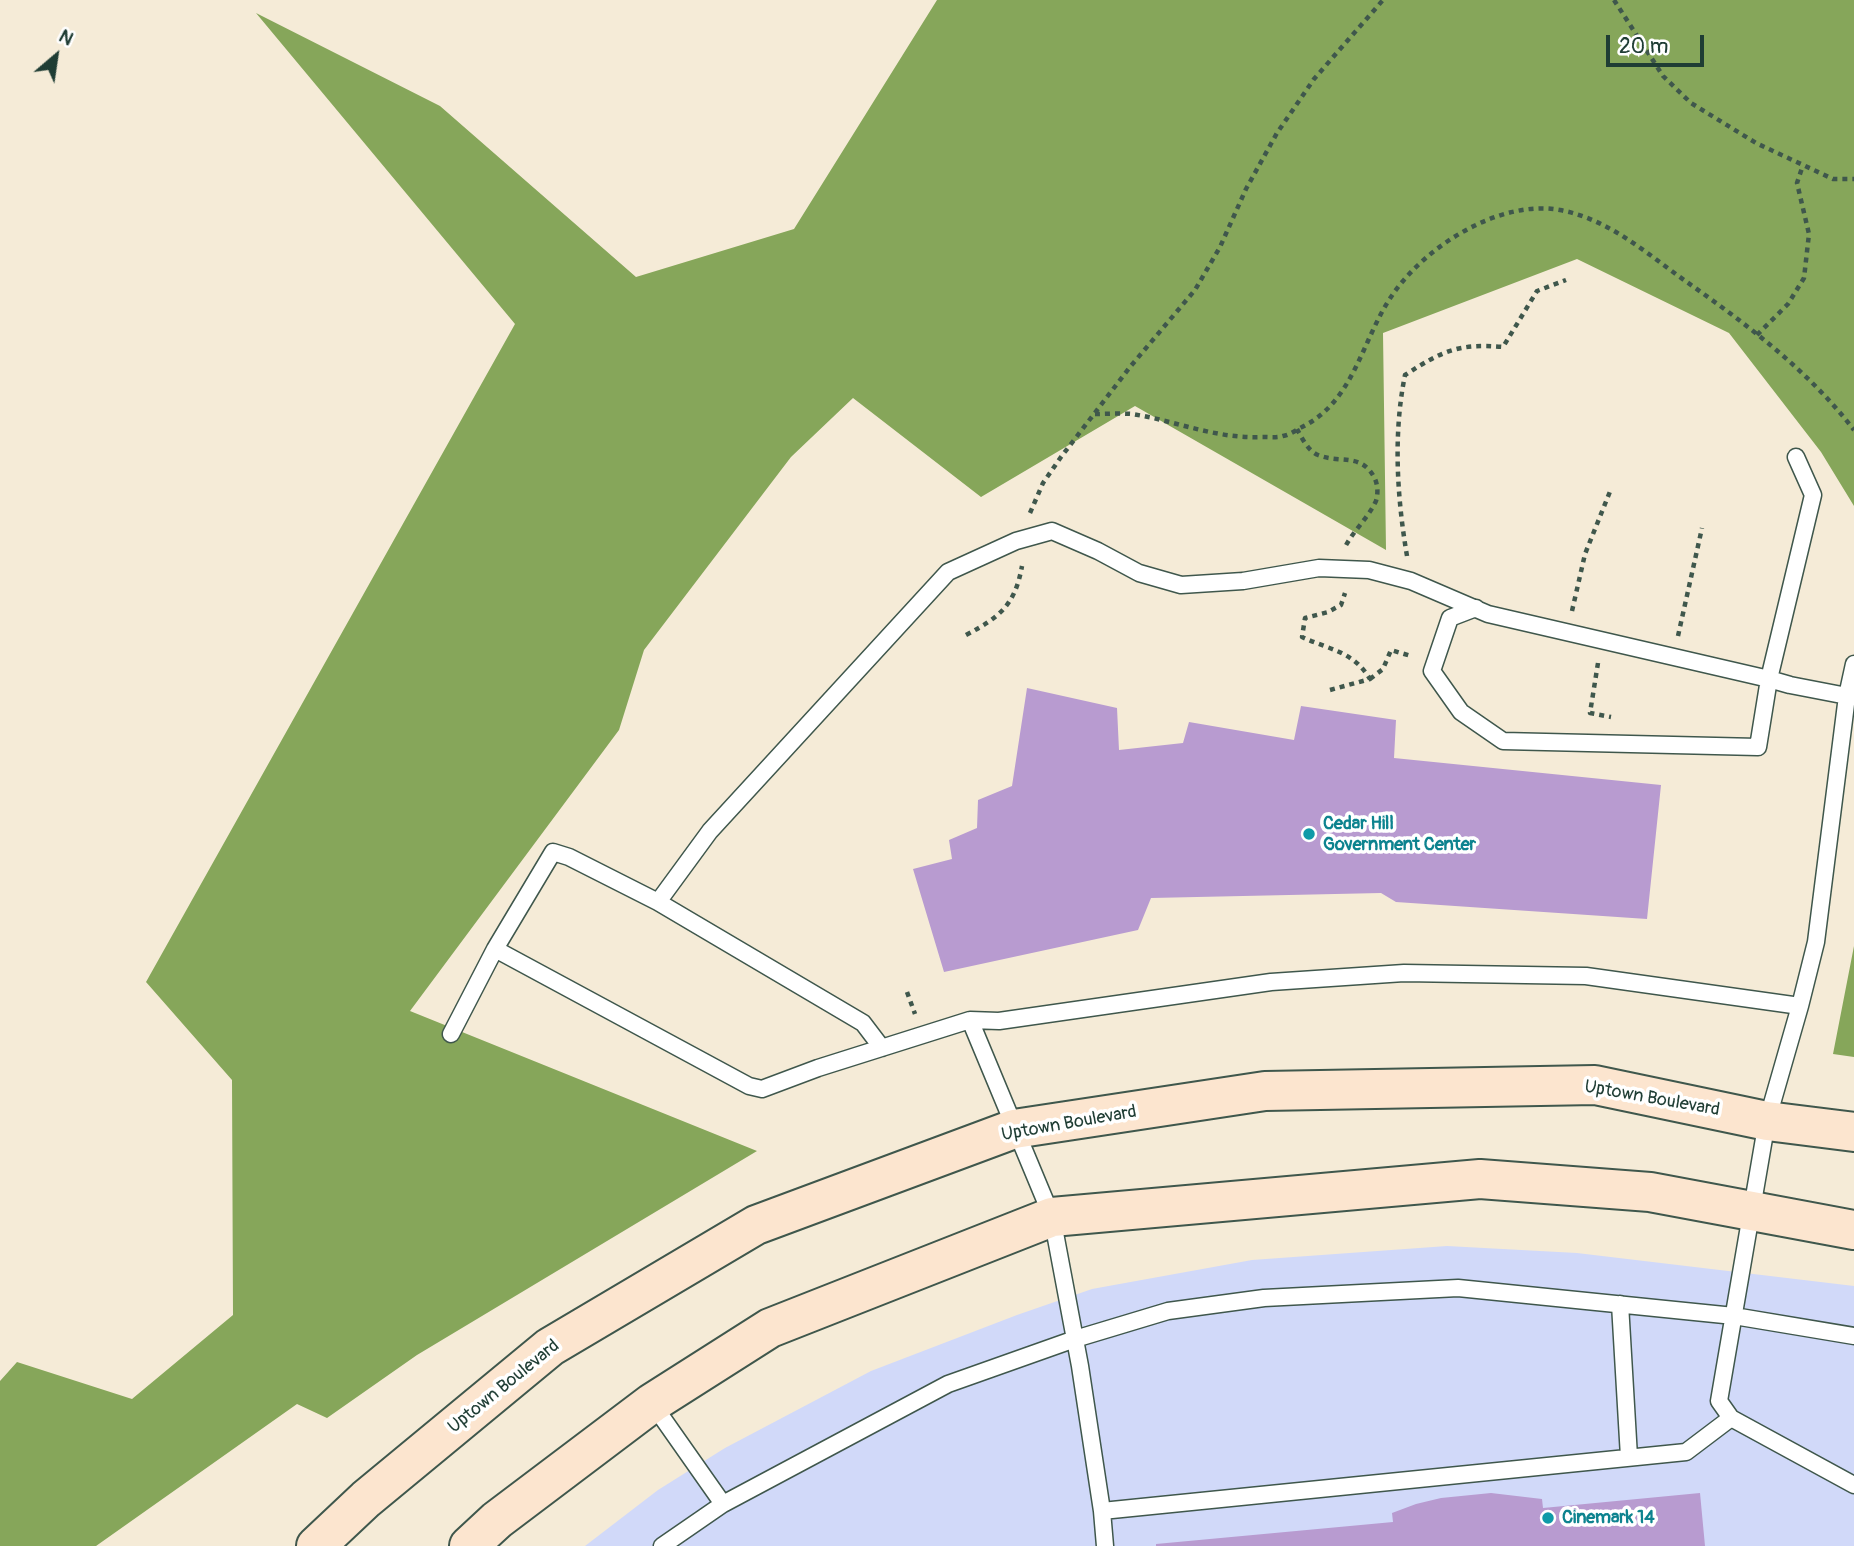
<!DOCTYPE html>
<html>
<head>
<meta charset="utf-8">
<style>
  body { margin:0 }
  #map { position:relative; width:1854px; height:1546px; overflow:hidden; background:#f5ebd7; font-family:Pangolin,sans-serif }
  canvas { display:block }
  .north { position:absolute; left:21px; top:21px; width:70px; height:70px; -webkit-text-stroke:5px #fff; paint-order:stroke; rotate:29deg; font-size:19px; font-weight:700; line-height:28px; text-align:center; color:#1f3d34 }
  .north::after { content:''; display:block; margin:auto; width:24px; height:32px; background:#1f3d34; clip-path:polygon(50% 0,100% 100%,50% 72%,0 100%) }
  .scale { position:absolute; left:1606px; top:35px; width:98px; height:32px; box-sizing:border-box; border:4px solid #1f3d34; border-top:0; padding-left:9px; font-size:21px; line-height:24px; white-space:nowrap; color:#1f3d34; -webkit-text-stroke:5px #fff; paint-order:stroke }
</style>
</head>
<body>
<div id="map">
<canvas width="1854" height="1546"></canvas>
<div class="north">N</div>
<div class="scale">20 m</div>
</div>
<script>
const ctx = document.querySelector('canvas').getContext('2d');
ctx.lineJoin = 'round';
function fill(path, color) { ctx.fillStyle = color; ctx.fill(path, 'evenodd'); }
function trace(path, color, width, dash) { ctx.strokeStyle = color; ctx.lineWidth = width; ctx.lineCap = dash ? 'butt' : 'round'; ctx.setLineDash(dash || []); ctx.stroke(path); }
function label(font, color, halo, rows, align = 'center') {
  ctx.font = font + ' Pangolin,sans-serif'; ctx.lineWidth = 7; ctx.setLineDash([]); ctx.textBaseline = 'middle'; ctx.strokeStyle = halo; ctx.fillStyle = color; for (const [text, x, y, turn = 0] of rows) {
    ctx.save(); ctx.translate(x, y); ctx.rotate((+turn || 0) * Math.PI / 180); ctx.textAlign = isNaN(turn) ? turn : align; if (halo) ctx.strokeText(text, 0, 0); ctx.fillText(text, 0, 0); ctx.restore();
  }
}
const built = new Path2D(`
  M1447,1246L1577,1253L1854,1286V1546H585L658,1490L725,1448L871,1371L1017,1315L1092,1289L1252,1260Z`);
const forest = new Path2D(`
  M937,0H1854V506L1821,452L1729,333L1577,259L1383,333L1386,550L1135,406L981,497L853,398L791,457L644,650L619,730L410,1011L757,1151L417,1355L327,1418L297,1404L96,1546H0V1381L17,1362L132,1399L233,1315L232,1080L146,982L515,324L256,13L440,106L636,277L794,229Z
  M1854,946V1057L1833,1054Z`);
const building = new Path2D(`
  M1027,688L1117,708L1119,750L1183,743L1189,722L1294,740L1301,706L1396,720L1394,758L1661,785L1647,919L1396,902L1381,893L1151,898L1138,930L944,972L913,869L952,859L949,840L977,828L978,800L1012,786Z
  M1491,1493L1542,1499L1543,1508L1700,1493L1705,1546H1156V1544L1393,1522L1392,1513L1416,1504L1441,1498Z`);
const path = new Path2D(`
  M1614,0L1663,76L1691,103L1756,143L1833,179H1854
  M1757,335L1788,304L1804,278L1809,234L1797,183L1803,165
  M1095,414C1107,414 1120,413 1132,414C1177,421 1215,439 1262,437C1269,437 1277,438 1283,436C1290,435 1296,430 1302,427C1355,401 1362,338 1393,294C1426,246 1500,199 1560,210C1608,219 1645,252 1684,280C1745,323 1808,370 1854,430
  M1297,429C1302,438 1308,451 1318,455C1340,464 1362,452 1375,479C1378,486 1378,494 1376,501C1368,518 1354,530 1345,547
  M1030,513L1043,483L1061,457L1130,367L1195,290L1220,247L1246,189L1277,133L1314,79L1383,0
  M1407,556C1397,497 1393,434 1405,375C1442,351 1459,343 1503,347L1537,291L1566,280
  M1572,611L1585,554L1611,489
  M966,635C1000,617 1015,605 1022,566
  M1678,636L1702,528
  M1598,663L1590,713L1611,717
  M1370,679L1383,669L1391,650L1411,656
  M1330,690L1370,679C1353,651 1330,650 1302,637L1305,618L1328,612L1341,605L1345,593
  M907,992L915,1014`);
const lane = new Path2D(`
  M1476,608L1450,618L1432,671L1461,712L1503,741L1758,747L1769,679L1790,685L1847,696
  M658,902L863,1023L882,1048
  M1800,1006L1816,942L1847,696L1854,664
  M970,1020L999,1021L1271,982L1404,973L1586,976L1800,1006L1767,1121L1719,1401L1731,1418L1854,1485
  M451,1034L495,949
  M1620,1304L1629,1457
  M652,1403L723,1504
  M1731,1418L1686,1452L1102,1511L1080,1366L1052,1217L970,1020L818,1068L762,1089L749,1086L495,949L553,852L569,857L658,902L710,831L948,572L1016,541L1052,531L1098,551L1139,573L1181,585L1243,581L1319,568L1369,570L1411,581L1488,614L1769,679L1813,495L1796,457
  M1102,1511L1105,1546
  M662,1546L723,1504L948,1384L1075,1339L1168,1311L1264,1298L1458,1288L1734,1316L1854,1336`);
const secondary = new Path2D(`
  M316,1546L366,1499L550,1347L756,1225L1014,1129L1265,1091L1595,1085L1767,1121L1854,1132
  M469,1546L497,1520L652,1403L770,1328L1052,1217L1480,1179L1650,1192L1854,1230`);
const markers = [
  [1309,834,7,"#0f9aa8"],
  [1548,1518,7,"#0f9aa8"]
];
const cultureNames = [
  ["Cedar Hill",1323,824],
  ["Government Center",1323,845],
  ["Cinemark 14",1562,1518]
];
const streetNames = [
  ["Uptown Boulevard",1652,1099,10],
  ["Uptown Boulevard",1069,1124,-10],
  ["Uptown Boulevard",504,1387,-39]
];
fill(built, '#d1d9f9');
fill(forest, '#86a65a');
fill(building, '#b89bd0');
trace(lane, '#3f574c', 19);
trace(secondary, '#3f574c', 42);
trace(path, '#3f574c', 4.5, [5, 5]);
trace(lane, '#fff', 16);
trace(secondary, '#fce5cf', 38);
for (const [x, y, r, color] of markers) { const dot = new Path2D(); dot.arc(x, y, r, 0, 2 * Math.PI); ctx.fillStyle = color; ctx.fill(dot); trace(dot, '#fff', 2.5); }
label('bold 18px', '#0d838f', '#fff', cultureNames, 'left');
label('18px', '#1f3d34', '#fff', streetNames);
</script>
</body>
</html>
